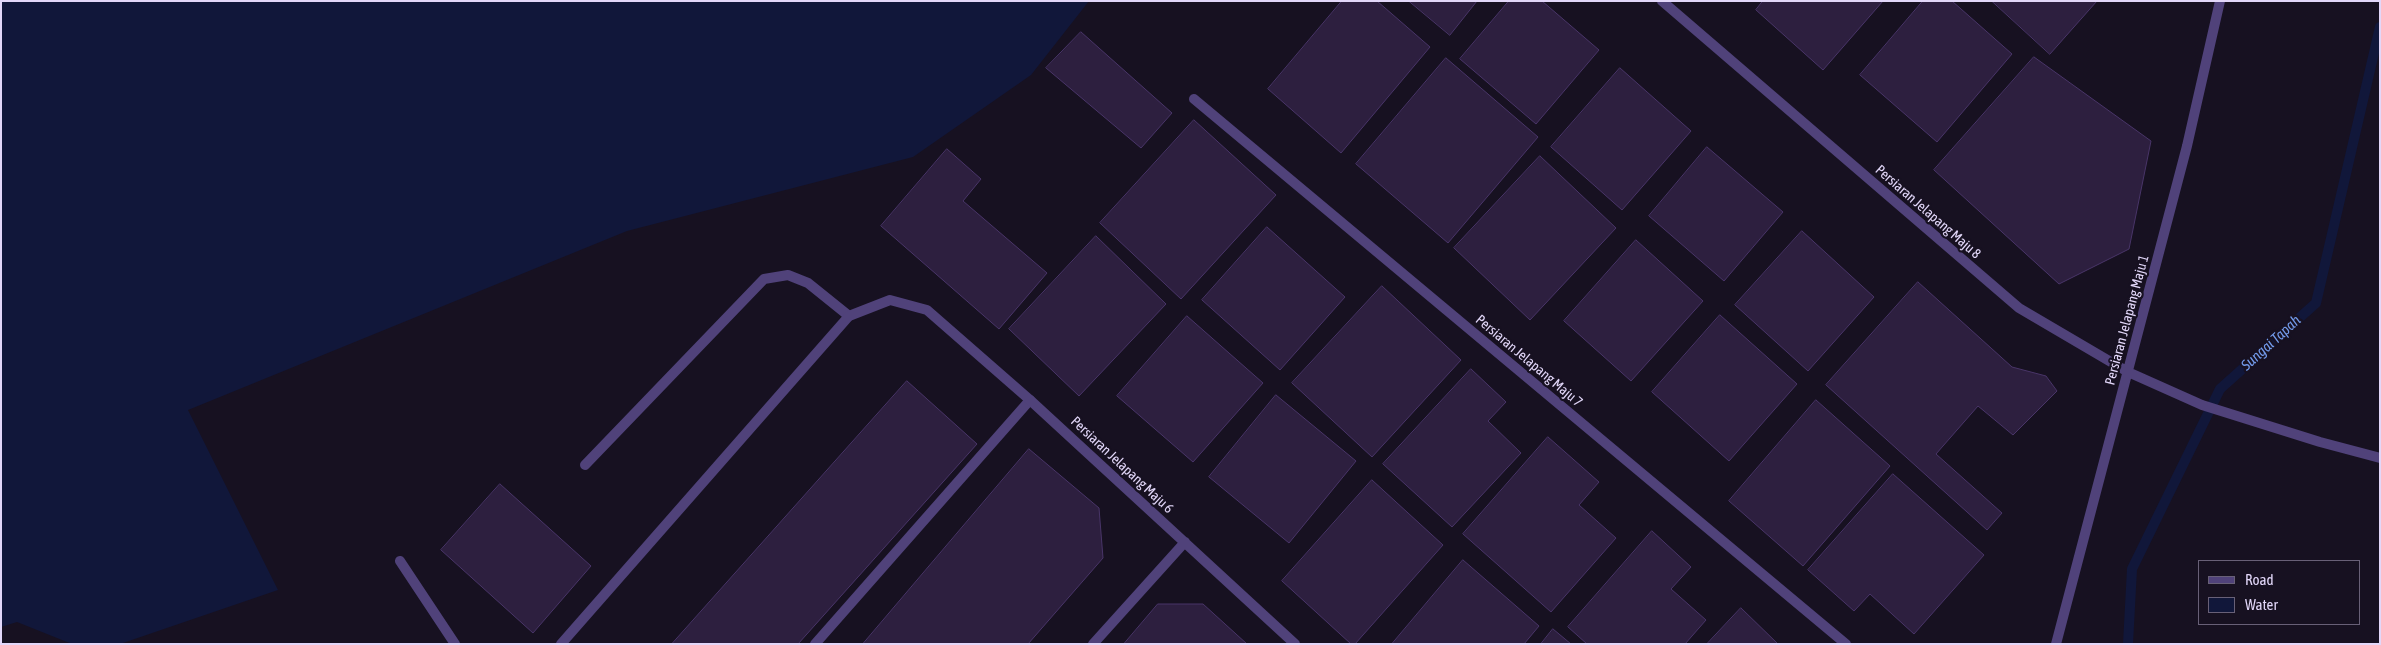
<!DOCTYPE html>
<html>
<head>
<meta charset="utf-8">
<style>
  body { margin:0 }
  #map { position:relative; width:2381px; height:645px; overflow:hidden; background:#171121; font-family:"Asap Condensed",sans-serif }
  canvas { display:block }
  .frame { position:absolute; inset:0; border:2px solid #e2d7f9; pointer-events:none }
  .legend { position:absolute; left:2198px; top:560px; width:162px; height:65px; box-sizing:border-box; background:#171121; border:1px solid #686077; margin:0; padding:6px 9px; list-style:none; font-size:15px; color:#e2d7f9 }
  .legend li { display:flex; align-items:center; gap:10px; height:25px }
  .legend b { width:25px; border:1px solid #686077 }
</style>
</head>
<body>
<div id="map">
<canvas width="2381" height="645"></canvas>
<div class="frame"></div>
<ul class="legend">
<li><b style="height:6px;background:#50427a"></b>Road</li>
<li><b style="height:14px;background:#11173a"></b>Water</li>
</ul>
</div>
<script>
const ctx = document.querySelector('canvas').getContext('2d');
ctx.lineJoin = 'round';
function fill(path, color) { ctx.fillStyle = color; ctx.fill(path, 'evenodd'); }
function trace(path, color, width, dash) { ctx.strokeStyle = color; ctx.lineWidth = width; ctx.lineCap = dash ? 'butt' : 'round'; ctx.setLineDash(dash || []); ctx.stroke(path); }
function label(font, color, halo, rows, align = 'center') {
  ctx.font = font + ' "Asap Condensed",sans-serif'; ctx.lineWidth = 4.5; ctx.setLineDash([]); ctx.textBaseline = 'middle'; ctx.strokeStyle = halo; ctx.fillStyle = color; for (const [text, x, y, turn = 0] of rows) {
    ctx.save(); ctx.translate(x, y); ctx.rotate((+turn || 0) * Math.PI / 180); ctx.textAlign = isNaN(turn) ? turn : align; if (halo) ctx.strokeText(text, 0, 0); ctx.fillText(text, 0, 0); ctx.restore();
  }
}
const water = new Path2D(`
  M1,1H1089L1031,75L913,157L627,231L188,410L278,590L120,644H72L17,622L1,627Z`);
const stream = new Path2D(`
  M2128,644L2132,569L2220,389L2316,303L2380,27`);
const building = new Path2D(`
  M1342,1H1377L1430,47L1341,153L1268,89Z
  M1409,1H1477L1450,35Z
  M1509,1H1542L1599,50L1536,124L1460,59Z
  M1763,1H1883L1823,70L1756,10Z
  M1923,1H1952L2012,54L1937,142L1860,75Z
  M1992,1H2097L2050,54Z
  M1081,32L1172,113L1141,148L1046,68Z
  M2034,57L2151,141L2129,249L2059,284L1934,170Z
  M1446,58L1538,137L1448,243L1356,164Z
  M1620,68L1691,131L1622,210L1551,147Z
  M1194,120L1276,195L1181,299L1100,223Z
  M1707,147L1783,212L1724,281L1649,216Z
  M947,149L981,179L963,201L1047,273L999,329L881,226Z
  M1540,156L1616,228L1530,320L1454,248Z
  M1267,227L1345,297L1280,370L1202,300Z
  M1802,231L1874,297L1808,371L1735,305Z
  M1096,236L1166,304L1079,396L1009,329Z
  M1636,240L1703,301L1631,381L1564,321Z
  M1918,282L2012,367L2046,376L2057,391L2013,435L1978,406L1936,454L2002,513L1987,530L1826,385Z
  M1382,286L1461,360L1372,457L1292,383Z
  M1720,315L1797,384L1729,461L1652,392Z
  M1187,316L1263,383L1193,462L1117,396Z
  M1471,369L1506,402L1488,421L1521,453L1452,527L1383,464Z
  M907,381L977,444L798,644H672Z
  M1276,395L1356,461L1289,543L1209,477Z
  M1816,400L1890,466L1803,566L1729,501Z
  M1548,437L1599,482L1579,505L1616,538L1551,612L1463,534Z
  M1029,449L1099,508L1103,558L1028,644H863Z
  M1893,474L1984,555L1914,634L1870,594L1854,611L1808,570Z
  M1372,480L1443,545L1355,644H1351L1282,581Z
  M500,484L591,566L533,633L441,550Z
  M1652,531L1691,567L1671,589L1706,620L1685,644H1587L1568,627Z
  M1463,560L1539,626L1524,644H1392Z
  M1158,604H1203L1247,644H1124Z
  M1741,608L1778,644H1707Z
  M1553,629L1571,644H1541Z`);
const lane = new Path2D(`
  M585,465L764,279L788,275L808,283L849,316
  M400,561L455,644
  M815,644L1030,400`);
const street = new Path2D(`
  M1662,1L2019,308L2128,372L2202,405L2320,442L2380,458
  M1194,99L1846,644
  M561,644L849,316L890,300L927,310L1030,400L1295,644
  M1093,644L1185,542
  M2056,644L2187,146L2220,1`);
const streetNames = [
  ["Persiaran Jelapang Maju 8",1928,212,41],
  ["Persiaran Jelapang Maju 1",2127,320,-75],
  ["Persiaran Jelapang Maju 7",1529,361,40],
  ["Persiaran Jelapang Maju 6",1122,465,43]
];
const waterNames = [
  ["Sungai Tapah",2271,343,-42]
];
fill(water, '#11173a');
trace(stream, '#11173a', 10);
fill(building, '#2d1f3f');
trace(building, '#493568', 1);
trace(lane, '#50427a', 10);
trace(street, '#50427a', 10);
label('14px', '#e2d7f9', '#171121', streetNames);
label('italic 15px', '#739beb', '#171121', waterNames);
</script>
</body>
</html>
